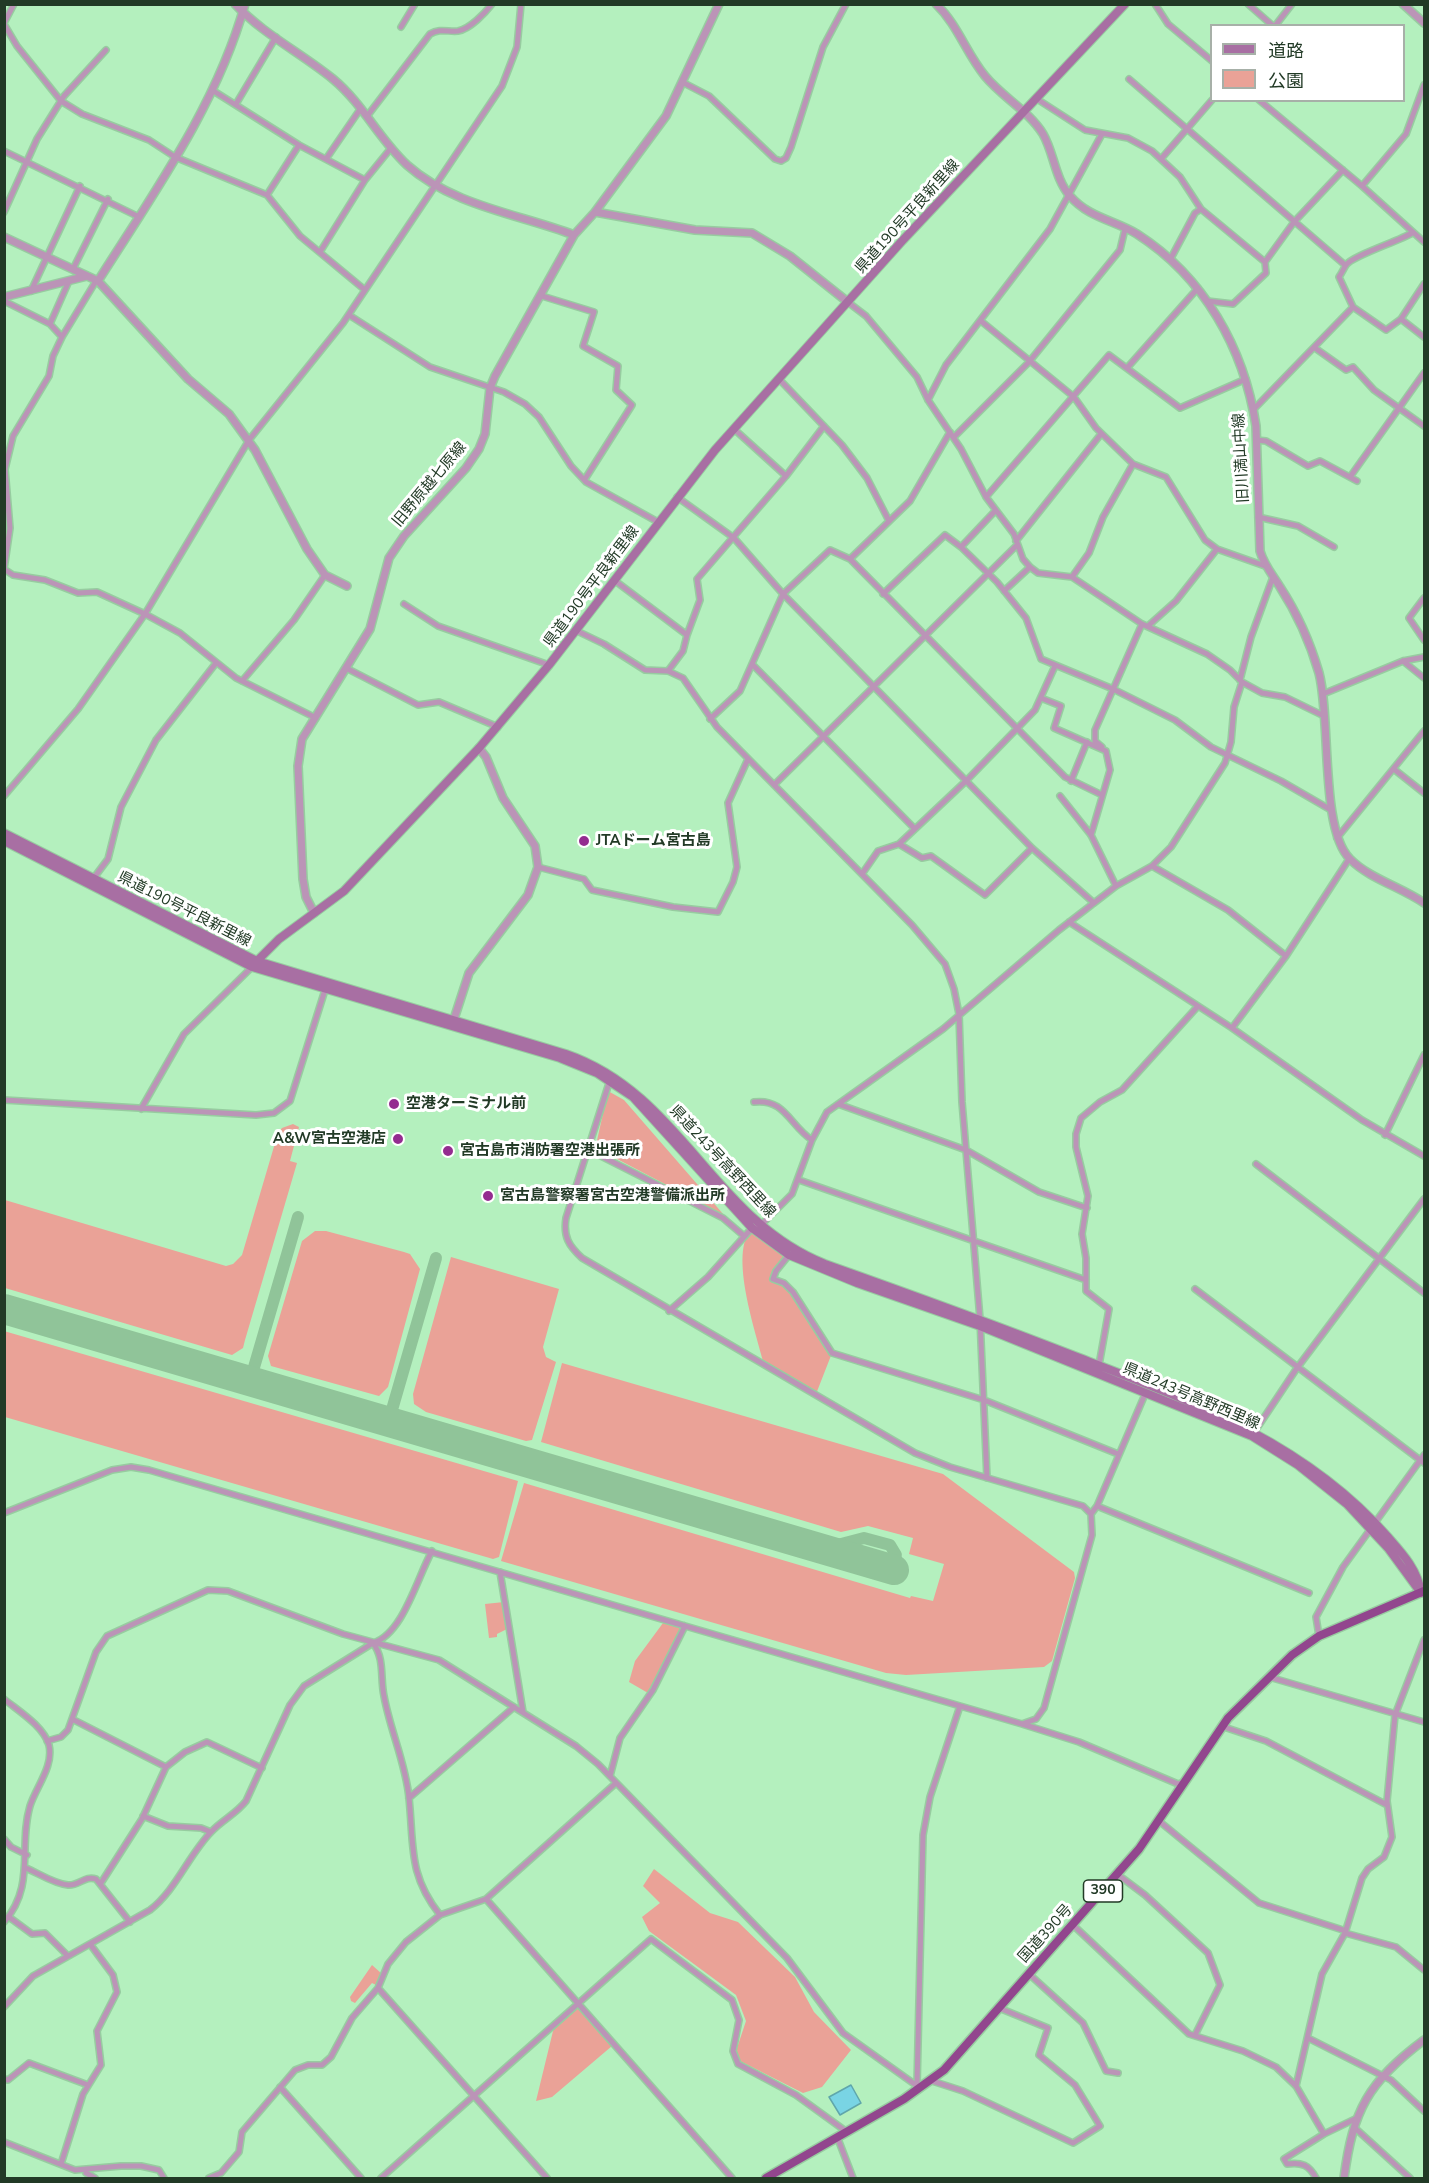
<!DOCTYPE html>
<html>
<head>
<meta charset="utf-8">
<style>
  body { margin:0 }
  #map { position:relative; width:1429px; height:2183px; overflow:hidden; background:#b4f0be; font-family:"Nunito Sans","Noto Sans JP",sans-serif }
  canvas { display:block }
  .frame { position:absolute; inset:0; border:6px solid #223a26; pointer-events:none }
  .legend { position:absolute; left:1210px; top:24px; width:195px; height:78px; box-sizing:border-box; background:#fff; border:2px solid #a7b0a8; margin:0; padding:8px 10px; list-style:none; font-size:18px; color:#223a26 }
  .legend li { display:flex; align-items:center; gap:12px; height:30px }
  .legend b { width:30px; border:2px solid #a7b0a8 }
</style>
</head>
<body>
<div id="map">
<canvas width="1429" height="2183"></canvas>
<div class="frame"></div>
<ul class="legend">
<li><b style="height:8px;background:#a86fa3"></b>道路</li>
<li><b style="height:16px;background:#eaa297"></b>公園</li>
</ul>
</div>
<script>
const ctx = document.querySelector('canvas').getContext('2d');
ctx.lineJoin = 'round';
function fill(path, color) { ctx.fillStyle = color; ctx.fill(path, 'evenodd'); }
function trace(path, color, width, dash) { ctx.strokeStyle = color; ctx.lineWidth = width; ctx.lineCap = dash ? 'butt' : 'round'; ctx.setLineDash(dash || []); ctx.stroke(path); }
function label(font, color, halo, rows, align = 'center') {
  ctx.font = font + ' "Nunito Sans","Noto Sans JP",sans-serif'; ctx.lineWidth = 6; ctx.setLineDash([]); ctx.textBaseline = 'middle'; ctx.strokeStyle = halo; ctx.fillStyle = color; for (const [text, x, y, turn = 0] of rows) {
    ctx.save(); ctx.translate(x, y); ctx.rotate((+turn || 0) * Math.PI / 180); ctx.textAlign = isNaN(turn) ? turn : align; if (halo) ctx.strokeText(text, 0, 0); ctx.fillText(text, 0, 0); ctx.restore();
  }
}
const green = new Path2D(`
  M608,1091L624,1100L724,1215L598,1149L596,1145Z
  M293,1124L299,1127L290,1161L297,1163L245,1340L243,1348L232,1355L5,1288V1200L226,1266L233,1264L242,1255L278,1133L282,1128Z
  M752,1228L789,1255L774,1279L784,1283L832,1353L816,1394L764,1365C756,1332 728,1253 752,1228Z
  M315,1231H326L404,1252L410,1254L420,1269L388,1387L379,1396L271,1366L268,1356L302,1241Z
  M451,1257L559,1289L543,1347L546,1357L556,1362L532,1440L526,1441L426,1412L414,1404L413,1394Z
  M4,1331L518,1481L499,1557L493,1559L5,1417Z
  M562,1363L943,1474L1074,1572L1075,1578L1052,1661L1044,1667L906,1675L886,1673L501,1561L524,1483L910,1598L911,1596L933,1601L944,1564L909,1554L913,1538L868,1526L841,1532L541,1442Z
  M504,1602L507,1629L497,1634V1637L489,1638L485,1604Z
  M663,1623L681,1628L648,1693L629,1682L635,1661Z
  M654,1869L710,1913L738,1922L795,1977L814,2012L851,2050L822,2087L803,2093L740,2061L736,2051L746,2021L736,1995L649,1931L642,1917L660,1903L643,1886Z
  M372,1965L382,1974L376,1985L372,1983L355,2003L351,2001L350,1997Z
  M577,2006L612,2046L552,2097L536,2101L554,2027Z`);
const water = new Path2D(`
  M851,2085L861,2103L840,2115L829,2097Z`);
const taxiway = new Path2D(`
  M250,1381L298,1217
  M389,1420L436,1258
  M822,1549L864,1538L890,1545L896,1555L893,1564L883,1567`);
const runway = new Path2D(`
  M4,1309L894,1570`);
const minor = new Path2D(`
  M1155,4L1168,24L1212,61
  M1248,4L1273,26
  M4,23L14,4
  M4,24L17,46L61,101L82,114L149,140L175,157L267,195L300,236L365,290
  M1275,26L1292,4
  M401,27L415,4
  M1129,79L1345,265
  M682,82L709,96L775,159L781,161L786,158L791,147L823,47L846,4
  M212,90L299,145L365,180
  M1037,99L1085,130L1128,138L1152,151L1180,177L1201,209L1265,262L1294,222L1343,170
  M1259,100L1362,186L1424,242
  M236,104L276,37
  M368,115L430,34C440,28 448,32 458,31C470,29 485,13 492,4
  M4,151L139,217
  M326,159L361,108
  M1161,159L1212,100
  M1362,186L1406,134L1424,85
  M267,195L299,145
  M4,212L37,139L64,96L106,50
  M320,252L365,180L391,148
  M1170,260L1195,213L1201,209
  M73,269L108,199
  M31,291L80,186
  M542,296L594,312L583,346L618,366L616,390L632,405L585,479
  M4,301L50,324L62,337
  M1207,301L1233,304L1266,273L1265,262
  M849,303L866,316L917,377L928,400L961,449L986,497L1014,534L1023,559L1030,567L1038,573L1072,577L1142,624L1207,654L1230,670L1242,682L1262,693L1285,697L1324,716
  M1353,307L1386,330L1401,319L1424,284
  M349,315L430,367L504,392L525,404L539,417L571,466L586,482L658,522
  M1401,319L1424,337
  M981,321L1074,397L1096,428L1133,464L1166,477L1205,540L1217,549L1265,566
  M50,324L69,281
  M1315,348L1346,370L1353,367L1374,390L1424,426
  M1127,368L1198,288
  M779,379L842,445L867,478L889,521
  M928,400L946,365L1050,229L1102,134
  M1253,410L1353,307L1339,277C1342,273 1344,268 1346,265C1352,256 1399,241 1412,233
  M734,429L786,476
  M954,437L1029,362L1120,250L1125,229
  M1256,440L1266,441L1308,466L1320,461L1357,481
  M1350,477L1424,373
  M677,497L734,538L783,594L1032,848L1094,903
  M986,497L1109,355L1180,408L1246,379
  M996,510L961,547L997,582L1026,618L1041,659L1113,689L1175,720L1211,747L1281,781L1331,810
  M1258,517L1298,526L1334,547
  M1016,541L1101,434
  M850,559L910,501L950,432
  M4,569L13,575L45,580L78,593L97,592L145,614L180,633L236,678L316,718
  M4,569L10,528L5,469L13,436L49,376L53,356L62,337L96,281
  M1072,577L1089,553L1103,517L1133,464
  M614,580L687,635L683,651L668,671
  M1004,591L1030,567
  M883,594L945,535L961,547
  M1424,598L1409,618L1424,640
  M404,604L438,626L549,665
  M1148,626L1176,601L1217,549
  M575,630L604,644L645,670L668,671L683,678L717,727L912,925L945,964L954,989L959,1014L962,1102L980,1319L987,1478
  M687,635L700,600L697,579L786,476L824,426
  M1403,661L1424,678
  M752,664L914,828
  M348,669L418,705L439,702L498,727
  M1240,680L1251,637L1273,577
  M242,681L294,620L325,575
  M1323,694L1403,661L1424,657
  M1041,698L1061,706L1054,728L1106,751L1110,770L1091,835
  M710,719L740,691L783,594L830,550L850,559L1065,777L1102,795
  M1102,747L1095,741V730L1142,624
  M1395,770L1424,793
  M1071,781L1087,742
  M774,785L1017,545
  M4,796L78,709L109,665L145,614L249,440L343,323L502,86L517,47L521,4
  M1060,796L1091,835L1116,886
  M1337,838L1424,731
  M899,844L922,858L931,856L985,895L1032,848
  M1152,866L1228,910L1286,956
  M538,867L584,879L592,890L673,907L718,912L733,882L737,867L728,803L748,759
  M862,874L878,851L899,844L967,780L1035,710L1055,666
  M93,879L108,859L121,807L156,740L216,663
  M1069,922L1232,1028L1362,1120L1424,1156
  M1232,1028L1286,956L1349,859
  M610,1080L566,1218C563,1237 569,1246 582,1258L915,1453L950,1467L1083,1506L1091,1514L1092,1535L1044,1708L1036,1719L1022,1724
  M4,1100L256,1115L274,1113L290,1101L325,990
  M754,1102C785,1098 790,1126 812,1140
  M838,1104L966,1150L1039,1192L1087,1208
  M141,1109L184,1034L252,967
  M1385,1135L1424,1055
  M587,1149L723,1218L744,1236
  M1256,1164L1424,1293
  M799,1180L1086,1280
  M789,1255L776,1271L773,1279L784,1283L793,1292L832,1353L984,1400L1118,1454
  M1195,1289L1424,1463
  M669,1311L708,1277L752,1228L760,1226L792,1194L812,1140L827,1112L943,1029L1059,930L1116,886L1152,866L1171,847L1225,763L1231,742L1234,707L1242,682
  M1099,1365L1109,1309L1086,1291V1258L1082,1234L1088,1196L1076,1147V1134L1081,1118L1100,1102L1122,1090L1198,1006
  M1255,1431L1297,1368L1424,1199
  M1097,1506L1309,1593
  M4,1513L112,1470L131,1467L149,1470L1022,1724L1079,1742L1178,1784L1182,1783
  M1091,1514L1097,1506L1146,1392
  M500,1572L523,1712
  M1319,1636L1316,1617L1343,1567L1424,1455
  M373,1643C385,1659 380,1678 384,1696C390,1730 406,1764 409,1798C414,1846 408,1875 440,1915
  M1269,1677L1424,1722
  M4,1699C20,1712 43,1726 49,1745C54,1766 36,1787 30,1806C18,1846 36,1886 4,1922
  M72,1719L166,1767
  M1221,1726L1266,1741L1387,1805
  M47,1741L61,1737L68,1730L96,1652L107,1636L208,1590L228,1591L343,1634L439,1660L576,1746L598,1764L787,1958L843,2033L920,2088
  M610,1776L620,1738L653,1690L685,1626
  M409,1798L514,1707
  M143,1816L168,1826L201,1828L211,1832
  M1159,1821L1259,1903L1346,1931
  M4,1839L11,1847L27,1855
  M26,1868C38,1873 54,1884 68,1885C79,1886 85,1875 96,1879L130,1922
  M1117,1874L1145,1895L1208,1953L1220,1985L1195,2035
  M101,1883L142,1819L166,1767L185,1752L207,1742L262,1768
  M486,1899L732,2178
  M9,1917L32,1934L45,1933L68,1956
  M1073,1925L1189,2034L1243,2051L1276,2067L1296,2086L1324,2134
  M1345,1933L1396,1947L1424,1970
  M1029,1974L1083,2023L1106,2071L1118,2073
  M378,1988L547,2178
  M4,2007L33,1976L150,1910C176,1890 188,1856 211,1832C222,1820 236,1814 246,1801L290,1705L304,1686L373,1643C403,1634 417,1578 432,1551
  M1308,2038L1391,2080L1424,2111
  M4,2079L8,2080L29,2063L88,2085
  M929,2080L963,2091L1073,2143L1100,2126L1075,2085L1039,2055L1048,2028L999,2008
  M917,2085L923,1835L930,1797L960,1706
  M1296,2086L1322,1974L1345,1933L1362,1878L1368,1869L1384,1857L1392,1837L1387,1801L1395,1715L1424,1640
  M280,2087L361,2178
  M1355,2128L1410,2178
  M838,2139L853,2178
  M4,2142L75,2170L121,2166H141L159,2170L164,2178
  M61,2164L83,2094L101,2065L97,2031L117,1992L113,1975L90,1944
  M86,2173L95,2178
  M209,2178L221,2173L239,2152L242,2132L295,2070L308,2065H322L331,2057L352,2018L378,1988L388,1964L406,1942L440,1915L486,1899L616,1783
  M381,2178L651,1939L732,2000L739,2020L733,2051L738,2064L796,2095L847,2132
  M1316,2178C1309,2165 1302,2162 1287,2164L1284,2159L1324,2134L1355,2119`);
const tertiary = new Path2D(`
  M235,4C263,34 301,53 333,79C363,104 379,139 407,165C453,206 519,214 574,235
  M936,4C958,25 966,53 985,76C1002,97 1029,111 1043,134C1054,153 1055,179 1070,196C1089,218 1114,220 1137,234C1204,277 1244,348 1256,426L1260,551C1264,565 1272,574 1280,587C1297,613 1310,642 1319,673C1331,719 1320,830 1350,859C1370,879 1401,887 1424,903
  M1403,4L1424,23
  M595,212L695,230L752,233L790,256L849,303
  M4,237L98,281L188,379L229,414L255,450L307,549L325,575L347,586
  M98,281C153,194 217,105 245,4
  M4,297L87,276
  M314,913L306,897L303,879L298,766L302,739L370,629L389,558L404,536L466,468L479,449L485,434L490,388L495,376L574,235L595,212L666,116L719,4
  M454,1019L469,973L528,895L538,867L535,846L503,798L486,757L479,748
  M1344,2178C1353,2110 1368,2082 1424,2040`);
const secondary = new Path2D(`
  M4,833L257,961L566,1054C682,1094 713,1220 825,1264C907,1293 990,1323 1072,1355C1186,1399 1304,1441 1387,1536C1402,1553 1418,1570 1421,1593
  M4,841L252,967L560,1058L597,1073L633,1097L752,1228L789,1255L857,1283L980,1326L1252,1436L1298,1465L1347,1504L1388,1548L1421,1593
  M255,963L279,939L344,891L479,748L549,665L715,450L902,241L1125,4`);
const trunk = new Path2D(`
  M766,2178L904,2099L944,2070L1139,1849L1228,1718L1292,1655L1319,1636L1424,1591`);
const markers = [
  [584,841,6,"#942c90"],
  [394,1104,6,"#942c90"],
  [398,1139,6,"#942c90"],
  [448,1151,6,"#942c90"],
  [488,1196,6,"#942c90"]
];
const shields = [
  [1103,1891,39]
];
const shieldNames = [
  ["390",1103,1891]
];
const streetNames = [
  ["県道190号平良新里線",908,217,-48],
  ["旧川満山中線",1242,458,-93],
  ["旧野原越七原線",430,485,-50],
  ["県道190号平良新里線",592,587,-53],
  ["県道190号平良新里線",184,910,27],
  ["県道243号高野西里線",722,1162,47],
  ["県道243号高野西里線",1191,1397,23],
  ["国道390号",1046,1934,-48]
];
const poiNames = [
  ["JTAドーム宮古島",596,841],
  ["空港ターミナル前",406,1104],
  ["A&W宮古空港店",386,1139,"right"],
  ["宮古島市消防署空港出張所",460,1151],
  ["宮古島警察署宮古空港警備派出所",500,1196]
];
fill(green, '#eaa297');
fill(water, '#79d4e4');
trace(water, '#5fa6ab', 1.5);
trace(taxiway, '#90c499', 12);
trace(runway, '#90c499', 30);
trace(minor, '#97cca0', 8);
trace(tertiary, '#97cca0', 10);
trace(secondary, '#97cca0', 10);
trace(trunk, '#97cca0', 11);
trace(minor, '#bb94b7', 5);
trace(tertiary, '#bb94b7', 7);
trace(secondary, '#a86fa3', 8);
trace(trunk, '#92468e', 8);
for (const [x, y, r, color] of markers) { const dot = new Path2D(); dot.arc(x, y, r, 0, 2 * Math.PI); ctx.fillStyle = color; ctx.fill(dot); trace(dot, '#fff', 2); }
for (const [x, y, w] of shields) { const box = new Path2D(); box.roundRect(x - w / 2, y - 11, w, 22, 4.5); ctx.fillStyle = '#fff'; ctx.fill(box); trace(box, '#223a26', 1.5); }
label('bold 14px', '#223a26', null, shieldNames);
label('15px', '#223a26', '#fff', streetNames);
label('bold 15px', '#223a26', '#fff', poiNames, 'left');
</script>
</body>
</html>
